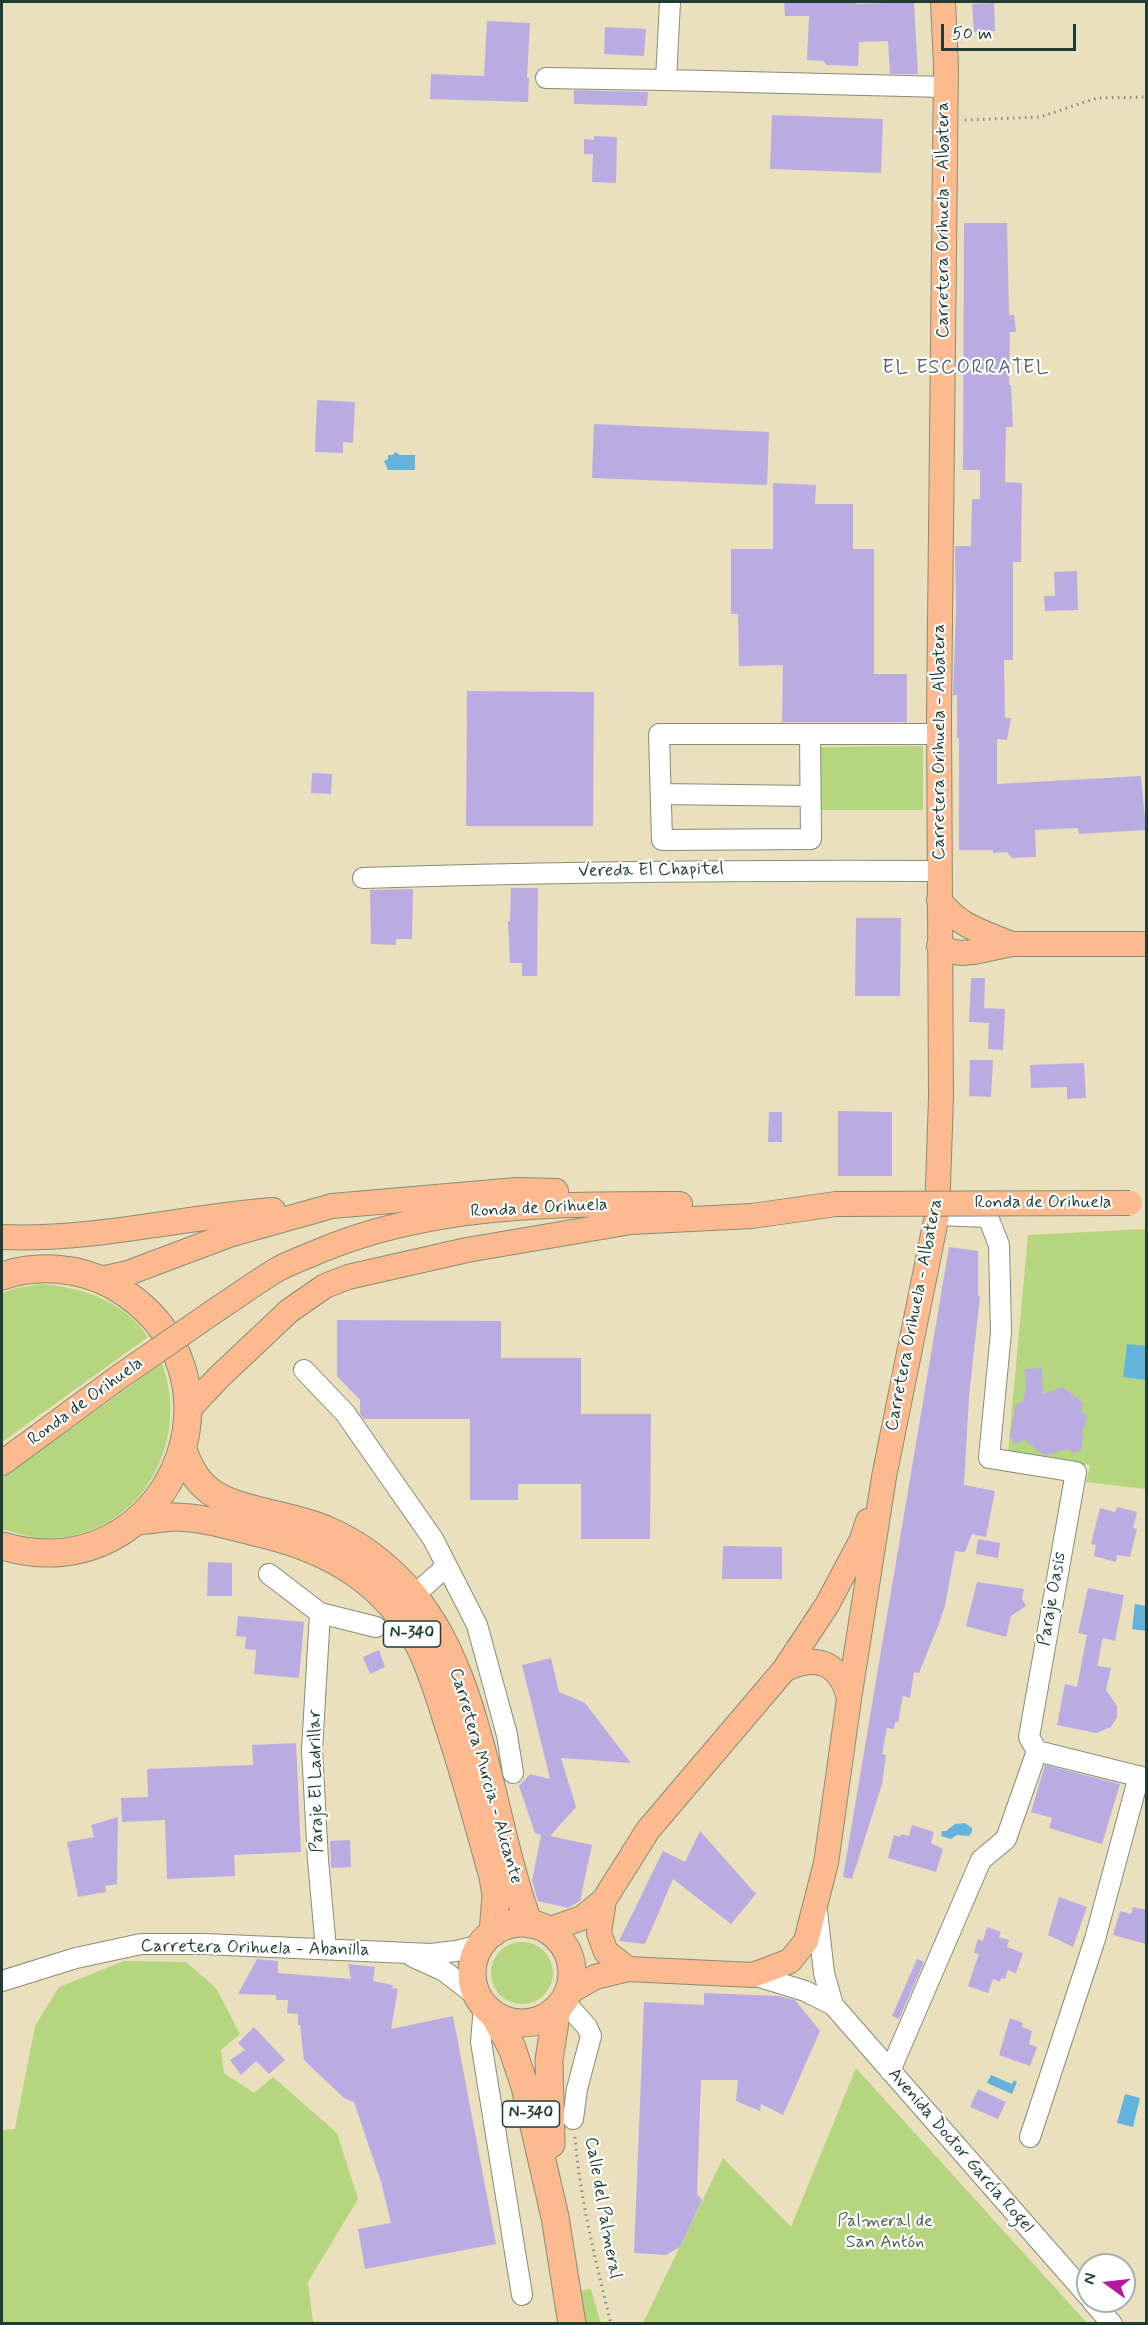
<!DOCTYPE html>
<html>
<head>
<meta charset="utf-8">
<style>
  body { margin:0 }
  #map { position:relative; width:1148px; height:2325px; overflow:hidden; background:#eae0bd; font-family:Mynerve,sans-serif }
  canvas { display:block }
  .frame { position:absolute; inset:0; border:3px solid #1f3d34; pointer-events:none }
  .north { position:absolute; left:1076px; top:2253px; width:60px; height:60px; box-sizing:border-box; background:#fff; border:2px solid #a5b1ae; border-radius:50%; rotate:285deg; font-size:16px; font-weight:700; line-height:24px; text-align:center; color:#1f3d34 }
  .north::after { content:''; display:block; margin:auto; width:21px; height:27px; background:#b5179e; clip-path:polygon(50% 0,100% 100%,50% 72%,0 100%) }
  .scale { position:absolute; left:941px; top:24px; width:135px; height:27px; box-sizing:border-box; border:3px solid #1f3d34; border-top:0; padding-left:8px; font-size:18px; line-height:21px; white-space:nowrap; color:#1f3d34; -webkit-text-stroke:4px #fff; paint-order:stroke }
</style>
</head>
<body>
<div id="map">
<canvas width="1148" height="2325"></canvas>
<div class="frame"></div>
<div class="north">N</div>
<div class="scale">50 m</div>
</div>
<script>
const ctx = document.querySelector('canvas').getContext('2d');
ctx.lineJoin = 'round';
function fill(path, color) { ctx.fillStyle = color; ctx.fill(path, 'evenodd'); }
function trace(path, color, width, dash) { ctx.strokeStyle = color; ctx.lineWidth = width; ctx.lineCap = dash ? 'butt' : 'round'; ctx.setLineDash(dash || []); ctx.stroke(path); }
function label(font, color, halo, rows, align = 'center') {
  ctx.font = font + ' Mynerve,sans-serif'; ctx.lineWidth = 4.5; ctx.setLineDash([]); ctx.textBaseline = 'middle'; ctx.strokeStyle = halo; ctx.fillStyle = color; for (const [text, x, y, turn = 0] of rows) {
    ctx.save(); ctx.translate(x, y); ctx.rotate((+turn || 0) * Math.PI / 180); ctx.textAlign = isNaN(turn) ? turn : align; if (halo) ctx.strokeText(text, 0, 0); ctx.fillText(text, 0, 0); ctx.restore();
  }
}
const green = new Path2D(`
  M923,746V810H818V747Z
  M1146,1229V1489L1086,1482L1090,1465L1008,1452L1028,1235Z
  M42,1284C84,1288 124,1301 148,1337L2,1442V1293L16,1288Z
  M162,1363C192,1445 138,1539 46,1538C30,1538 16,1533 2,1529V1478Z
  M491 1973a31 31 0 1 1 62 0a31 31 0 1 1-62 0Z
  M124,1961L186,1962L216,1988L240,2034L221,2050L224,2073L254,2093L273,2077L337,2133L358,2199L308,2282L313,2323H2V2130L15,2129L35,2026L59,1987Z
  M856,2068L1087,2323H643L723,2158L791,2227Z
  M591,2289L601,2323H584L578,2291Z`);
const water = new Path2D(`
  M395,452L400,455H415V470H388L384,461L388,459V455H393Z
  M1127,1344L1146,1346V1380L1123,1377Z
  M1135,1604L1146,1606V1631L1132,1629Z
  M965,1823L972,1828V1832L969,1836L957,1835L951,1839L941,1836L942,1831H946L955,1824Z
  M991,2075L1012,2084L1014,2080L1017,2082L1012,2094L987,2083Z
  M1125,2094L1140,2098L1133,2127L1117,2123Z`);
const building = new Path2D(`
  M784,2H856V4L914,2L918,74H890L888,41L859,42L858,66L827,65L823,61L807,60L809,16H785Z
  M994,3L995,31L974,32L972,4Z
  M487,21L530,23L527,78H529L528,102L430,99L431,74L484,76Z
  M605,27L646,29L644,56L604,54Z
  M574,90L648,92L647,106L574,104Z
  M772,115L883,119L881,173L770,169Z
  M594,136L617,137L616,183L592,182L593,154H584V139L594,140Z
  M964,223H1007L1009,315H1014L1016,332H1010L1009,385H1011L1013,427H1006L1005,482L1022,483L1021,562H1013V660H1004L1005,718H1011L1007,740L997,739V784L1141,776L1146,830L1079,834L1078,828L1035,830L1036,857L1012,858L1007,852L993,853V850H959V738H957V695H953L956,608L955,546H971L972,499H980V470H963Z
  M317,400L355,402L353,443L343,442V453L315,452Z
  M594,424L769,432L767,485L592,478Z
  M773,483L816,485L815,504H853V549H874V674H907V722H782L783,665L739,666L738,614H731V549H773Z
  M1077,571L1078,610L1045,611L1044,596H1055L1054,572Z
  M467,691L594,692L593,826H466Z
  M312,773L332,774L331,794L311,793Z
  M511,888H538L537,976H522V963H510L508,921H510Z
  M413,889L412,939H396V945L371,944L370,890Z
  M856,918H901L900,996H855Z
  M971,978H985L984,1008L1005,1009L1003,1050L988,1049L989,1023L969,1022Z
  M970,1060H993L991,1097L969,1096Z
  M1084,1063L1086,1098L1067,1099V1087L1031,1088L1030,1065Z
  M838,1111L892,1112V1176H838Z
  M769,1112H782V1142H768Z
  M949,1247L978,1251V1296H980L969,1397L964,1485L995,1491L986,1537L972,1534L965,1552L955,1551L945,1606L938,1626L919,1673L914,1672L910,1698L903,1696L898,1722H895L894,1729L887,1728L882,1754L886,1755L882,1784L852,1879L843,1877Z
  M337,1320L501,1321V1358H581V1414H651L650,1539H581V1484H518V1500H470V1419H364L360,1414V1400L337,1376Z
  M1042,1368L1043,1394L1063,1387L1083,1403L1081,1411L1087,1416L1085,1426L1083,1427L1082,1449L1073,1453L1067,1449L1047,1455L1042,1454L1025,1440L1016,1444L1010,1437L1016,1404L1023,1402L1024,1394L1026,1393L1025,1369Z
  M1117,1507L1137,1512L1133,1528L1137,1529L1130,1557L1117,1555L1116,1562L1094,1556L1096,1545L1091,1544L1100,1508L1115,1512Z
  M978,1539L1000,1543L998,1558L976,1554Z
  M723,1546L782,1547V1579H722Z
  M208,1562L232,1563V1596H207Z
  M977,1582L1024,1589L1022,1599L1026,1606L1011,1616L1006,1637L966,1626Z
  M1088,1588L1124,1595L1115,1641L1103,1638L1097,1666L1111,1668L1106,1690L1117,1706V1717L1111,1727L1096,1733L1057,1725L1065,1684L1077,1687L1087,1635L1078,1633Z
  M238,1616L304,1622L299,1678L254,1674L256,1650L245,1649L246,1637L236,1636Z
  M379,1650L385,1667L370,1674L363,1657Z
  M551,1658L559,1692L585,1703L631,1763L561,1758L576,1807L550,1836L592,1845L580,1901L568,1908L538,1901L532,1881L541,1835L535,1833L519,1786L530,1774L550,1779L522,1665Z
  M296,1743L301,1852L234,1855L235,1876L167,1879L165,1820L122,1822L121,1798L148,1797L147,1769L253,1765L252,1745Z
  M1045,1765L1120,1784L1102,1844L1049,1828L1052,1818L1031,1812Z
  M118,1817L117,1884L105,1886L106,1892L78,1897L67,1842L94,1837L91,1825Z
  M912,1825L934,1832L931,1843L943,1849L936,1872L888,1858L894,1835L900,1837L901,1834L909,1836Z
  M700,1831L756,1894L731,1924L673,1879L645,1944L619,1941L663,1851L685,1862Z
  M350,1840L351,1867L331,1868L330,1841Z
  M1059,1897L1087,1907L1073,1947L1048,1935Z
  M1133,1907L1146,1910V1944L1113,1935L1120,1911L1131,1914Z
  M987,1927L1001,1932L999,1937L1009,1940L1007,1947L1023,1953L1016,1973L1008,1970L1005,1979L1001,1978L1000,1982L993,1979L988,1993L968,1986L979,1954L974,1953L978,1939L983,1941Z
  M257,1959L278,1961V1973L351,1979L348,1964L375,1967L373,1981L393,1985L392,1988L398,1989L391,2029L453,2016L496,2244L365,2269L358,2229L391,2223L381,2182L354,2102L344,2098L304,2060L300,2025H298V2014L287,2013L288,2000H276V1995L238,1994Z
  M917,1959L924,1962L899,2019L892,2016Z
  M704,1993L779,1996L795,2000L820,2031L783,2115L761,2104L760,2111L736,2101L738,2080H701L697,2194L702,2200L680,2247L666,2255L634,2253L644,2002L704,2005Z
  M1010,2018L1023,2023L1022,2027L1032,2031L1029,2044L1037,2047L1030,2066L999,2055Z
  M254,2027L285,2060L269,2074L256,2061L241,2075L230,2060L245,2050L238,2043Z
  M978,2089L1006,2102L998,2119L970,2107Z`);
const path = new Path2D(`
  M965,120L1040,117L1097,98L1146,97
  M575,2137C580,2200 596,2262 611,2324`);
const minor = new Path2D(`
  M670,2L666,80L945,87
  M546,78L666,80
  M810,734L811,839L662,840L659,734H939
  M661,794L810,796
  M363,878C555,872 747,870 939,871
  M304,1370L345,1413L433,1539L477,1625L507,1735L513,1773
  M269,1574L320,1613L376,1627
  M413,1596L447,1566
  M320,1613L312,1750L318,1860L326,1949
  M1037,1751L1146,1778
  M817,1911L824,1973L833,2005
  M413,1957L444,1971L478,1997
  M753,1975L805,1991L833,2005L1088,2296
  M2,1981L76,1958L141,1944H204L431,1954L456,1951L481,1945
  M564,2001L587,2027L591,2036L577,2089L573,2119
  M484,2006L481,2042L522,2295
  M890,2071L981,1860L1006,1839L1037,1751L1029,1737L1076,1472L989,1458L1001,1332L999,1245L988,1217L937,1215
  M1030,2137L1095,1939L1139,1776
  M1092,2301L1112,2324`);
const major = new Path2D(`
  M939,900C961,928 981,931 1012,944
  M939,946L950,951L961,953L974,952L1012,944H1146
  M2,1237C93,1241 182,1217 273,1210
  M101,1279L128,1273L229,1235L332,1206L517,1190L556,1191
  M219,1308C239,1295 259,1280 280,1268C292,1262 305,1257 317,1252C431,1203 559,1204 680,1204
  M188,1410L219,1377L289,1311L325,1286L348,1277L467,1250L631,1222L752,1216L836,1204
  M2,1463L119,1377
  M784,1670C816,1653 841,1663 849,1699
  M547,1930L582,1918L604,1900
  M628,1969L606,1952L599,1933L604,1900L648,1830L784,1670L827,1605L862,1539L868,1521
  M569,1992L595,1977L628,1969L753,1975L790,1961L806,1941L826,1863L849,1699L884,1477L937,1215L941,1097L939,716L946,65L943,2`);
const highway = new Path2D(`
  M2,1276C37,1264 79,1267 112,1285C263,1370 169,1595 2,1546
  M183,1450C189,1466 196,1481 210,1491C235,1511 295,1515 327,1530C360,1544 390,1568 413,1595C482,1678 491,1823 529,1924
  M137,1521C149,1520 161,1518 173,1517C203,1517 234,1527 263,1534C332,1551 386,1583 420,1647C432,1671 440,1698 448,1724C465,1775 479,1826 493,1877L496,1895L493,1933
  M472 1973a50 50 0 1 1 100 0a50 50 0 1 1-100 0Z
  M494,2015L512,2048L525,2087L555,2217L572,2324
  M551,2144L549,2060L557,2009`);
const majorBridge = new Path2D(`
  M836,1204L1130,1203
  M119,1377L219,1308`);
const shields = [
  [412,1634,57],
  [531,2114,57]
];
const shieldNames = [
  ["N-340",412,1634],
  ["N-340",531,2114]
];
const streetNames = [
  ["Carretera Orihuela - Albatera",944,220,-90],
  ["Carretera Orihuela - Albatera",940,742,-90],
  ["Vereda El Chapitel",651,871,-1],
  ["Ronda de Orihuela",1043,1203],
  ["Ronda de Orihuela",539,1209,-3],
  ["Carretera Orihuela - Albatera",915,1315,-79],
  ["Ronda de Orihuela",86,1402,-36],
  ["Paraje Oasis",1053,1599,-80],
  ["Carretera Murcia - Alicante",485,1776,74],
  ["Paraje El Ladrillar",317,1781,-91],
  ["Carretera Orihuela - Abanilla",255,1949,1],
  ["Avenida Doctor García Rogel",960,2151,49],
  ["Calle del Palmeral",602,2208,80]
];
const parkNames = [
  ["Palmeral de",885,2222],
  ["San Antón",885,2243]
];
const neighbourhoodNames = [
  ["EL ESCORRATEL",966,369]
];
fill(green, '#b5d67e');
fill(water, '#63b3dd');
fill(building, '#baace2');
trace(minor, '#848e78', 22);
trace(major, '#848e78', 26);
trace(highway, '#848e78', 29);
trace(path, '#848e78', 3, [1.5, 4.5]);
trace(minor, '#fff', 20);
trace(major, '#fcba8e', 24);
trace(highway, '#fcba8e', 27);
trace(majorBridge, '#848e78', 26, []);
trace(majorBridge, '#fcba8e', 24);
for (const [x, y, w] of shields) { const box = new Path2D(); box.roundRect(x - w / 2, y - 13, w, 26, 4.5); ctx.fillStyle = '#fff'; ctx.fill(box); trace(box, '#1f3d34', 1.5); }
label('bold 16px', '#1f3d34', null, shieldNames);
label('18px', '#1f3d34', '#fff', streetNames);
label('18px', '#446346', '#fff', parkNames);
ctx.letterSpacing = '1.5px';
label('20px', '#556471', '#fff', neighbourhoodNames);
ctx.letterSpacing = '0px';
</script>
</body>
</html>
